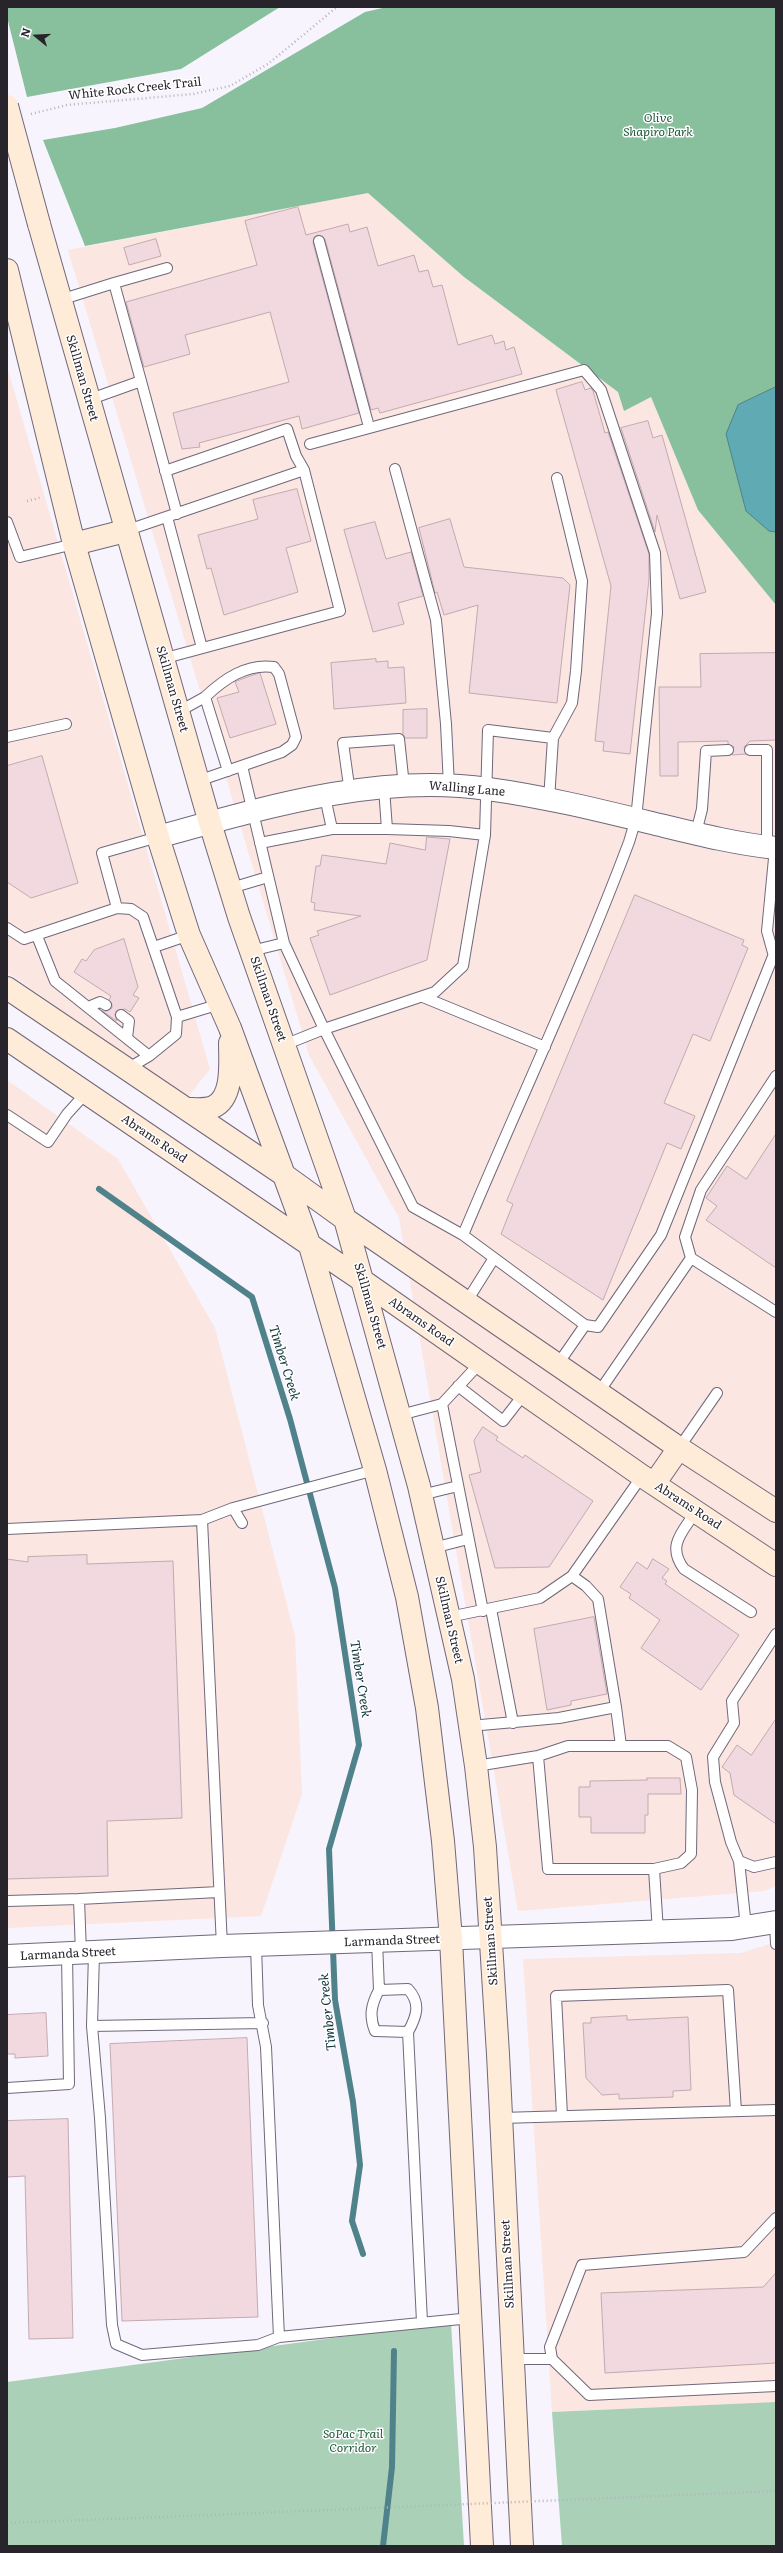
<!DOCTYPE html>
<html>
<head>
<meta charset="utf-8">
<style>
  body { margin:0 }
  #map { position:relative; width:783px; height:2553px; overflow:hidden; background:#f7f4fd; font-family:Literata,serif }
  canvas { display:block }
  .frame { position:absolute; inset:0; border:8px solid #27242c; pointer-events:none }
  .north { position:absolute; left:16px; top:16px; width:40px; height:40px; -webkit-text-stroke:3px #fff; paint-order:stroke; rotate:288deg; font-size:11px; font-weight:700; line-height:16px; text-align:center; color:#27242c }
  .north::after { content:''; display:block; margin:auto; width:14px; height:18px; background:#27242c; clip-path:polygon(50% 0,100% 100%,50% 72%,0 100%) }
</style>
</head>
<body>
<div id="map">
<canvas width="783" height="2553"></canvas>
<div class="frame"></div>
<div class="north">N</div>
</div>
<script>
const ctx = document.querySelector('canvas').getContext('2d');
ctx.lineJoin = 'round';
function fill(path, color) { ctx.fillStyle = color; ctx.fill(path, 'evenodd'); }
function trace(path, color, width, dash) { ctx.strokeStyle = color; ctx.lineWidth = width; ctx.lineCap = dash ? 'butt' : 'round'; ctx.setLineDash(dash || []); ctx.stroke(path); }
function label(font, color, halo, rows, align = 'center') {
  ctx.font = font + ' Literata,serif'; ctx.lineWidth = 3; ctx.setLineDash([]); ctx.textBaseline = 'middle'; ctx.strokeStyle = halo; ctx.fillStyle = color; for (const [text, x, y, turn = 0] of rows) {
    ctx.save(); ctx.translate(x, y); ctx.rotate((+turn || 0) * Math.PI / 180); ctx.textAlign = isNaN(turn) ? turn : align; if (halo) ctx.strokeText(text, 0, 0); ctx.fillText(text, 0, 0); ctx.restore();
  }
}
const commercial = new Path2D(`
  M368,193L464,277L618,392L624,410L651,397L698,510L776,605V1886L765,1891L518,1911L399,1218L309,1055L68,250Z
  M7,366L210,1069L187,1098L7,972Z
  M7,1080L118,1159L215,1328L295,1636L302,1794L261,1916L7,1928Z
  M776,1942V2402L552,2412L523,1959L741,1953Z`);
const green = new Path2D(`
  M451,2322L464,2546H7V2382Z
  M776,2402V2546H562L552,2412Z`);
const forest = new Path2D(`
  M7,7H280L181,69L27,97L7,17Z
  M387,7H776V605L698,510L651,397L624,411L618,392L464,277L368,193L85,246L43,140L115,128L202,108L365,12Z`);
const water = new Path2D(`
  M776,387V532L769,531L746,511L726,434L738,405Z`);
const stream = new Path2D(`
  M99,1189L252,1297L290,1419L335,1588L359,1745L329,1849L335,2000L353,2102L360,2165L352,2221L363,2254
  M383,2546L392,2467L394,2351`);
const building = new Path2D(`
  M298,207L306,235L348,224L350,232L367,227L378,266L414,255L419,272L428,270L433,287L442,285L458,345L492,335L495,344L504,341L506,350L514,347L522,374L380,413L378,408L371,410L325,239L318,235L314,237L313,243L359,413L302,429L299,416L199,443L200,447L182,449L173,413L289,382L270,312L185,335L190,354L144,367L126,302L257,265L245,221Z
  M156,239L161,256L129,265L124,248Z
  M582,382L585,390L591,388L593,391L605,433L608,432L649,554V579L630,754L603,751L604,742L595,741L611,586L556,390Z
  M648,421L653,438L662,435L706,592L680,599L657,515L655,532L621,428Z
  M297,489L311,541L286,548L298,592L224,615L211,568L207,569L198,535L258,519L253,500Z
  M450,519L464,567L563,578L570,585L557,703L469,693L478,605L444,615L437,592L435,593L419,528Z
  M375,522L386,559L411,552L423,596L398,603L404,624L373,632L344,530Z
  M776,653V740L750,741L744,747L746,754L732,755L734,747L728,744V741L678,742V776H660L659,687H701L700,654Z
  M376,659V662L388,661V668L404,667L406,703L334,709L331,663Z
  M260,673L276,724L230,738L217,698L239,692L235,682Z
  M427,709V738H405L403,734V710Z
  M42,756L78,883L31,898L7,882V766Z
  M427,837L450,839L427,960L330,995L310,938L319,935L317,931L361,916L314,910L315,903L311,902L316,866H320L322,855L386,864L390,843L425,850Z
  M635,895L744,940L742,945L748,948L710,1041L693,1034L664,1103L695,1116L681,1149L667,1143L603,1300L501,1234L513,1204L507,1201Z
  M124,939L138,987L133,995L139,998L130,1012L125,1009L116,1011L115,1015L117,1021L102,1011H107L112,1008V1004L109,1000L111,996L74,972L82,959L86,961L94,950Z
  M776,1134V1268L706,1220L717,1206L706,1198L727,1166L746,1179Z
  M483,1427L498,1437L496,1440L523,1458L525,1455L593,1501L549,1567L495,1568L469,1475L481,1472L474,1441Z
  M87,1555V1564L173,1561L182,1818L107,1821L108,1876L7,1879V1559L28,1562V1557Z
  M653,1559L669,1569L662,1578L667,1581L665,1584L739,1635L701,1690L641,1648L660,1620L629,1598L631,1594L620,1587L637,1562L647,1569Z
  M594,1617L607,1694L571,1701V1705L547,1710L534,1629Z
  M776,1719V1824L734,1795L730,1773L722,1767L737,1745L751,1755Z
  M647,1778H680L681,1794H648V1815H645V1833H591V1817H579V1787H590V1781L647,1780Z
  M46,2013L48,2056L15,2058V2054H7V2015Z
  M627,2016V2020L688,2017L691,2090L673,2091V2097L619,2099V2094L602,2095L586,2078L583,2023H591V2018Z
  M247,2038L258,2317L122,2321L110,2044Z
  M68,2119L73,2338L29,2339L25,2176L7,2177V2121Z
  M776,2273V2363L605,2373L601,2293L763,2287Z`);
const path = new Path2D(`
  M31,114L67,105L193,94L230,86L268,64L337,7
  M27,501L42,497
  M7,2523L163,2517`);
const service = new Path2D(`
  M319,241L369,427
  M114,283L167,268
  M60,300L114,283L141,381
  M88,400L141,381L177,514
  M395,469L436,620L446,724L449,786
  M165,471L287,429L296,456L304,470
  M167,517L202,648
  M7,522L20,557L74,544
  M125,531L304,470L340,611L162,659
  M178,712L205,697L228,771
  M7,737L66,724
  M553,738L572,703L576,671L582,581L557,478
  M750,750H767V847
  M242,766L284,943L251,951
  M198,781L282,752L292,745L296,737L279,674L274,667C247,663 224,679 205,697
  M350,793L343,743L399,739L404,786
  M332,829H387L384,788
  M387,829L449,831L485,835
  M696,833L702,809L706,751L728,750
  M260,843L332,829L325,797
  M775,848L767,931L775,960
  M231,888L268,877
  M117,908L131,909L143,917L177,1017L176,1034L149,1056L127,1069
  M7,928L24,939L117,908L102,853L158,837
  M37,936L55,981L149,1056
  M284,943L324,1029L413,1207L463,1235C518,1104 579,975 629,842L636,819L657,613L655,553L601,390L584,370L310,444
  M154,947L189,935
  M423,997L545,1047
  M88,1007L100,1002L106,1005
  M121,1015L129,1021L127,1038
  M177,1017L220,1004
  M284,1045L324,1029L435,992L463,966L485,835L488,730L553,738L549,800
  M776,1076L701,1190L685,1237L691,1258L776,1312
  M7,1115L48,1142L67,1114L86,1093
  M463,1235L585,1325L598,1327L661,1235L774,954
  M467,1301L494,1258
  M558,1364L585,1325
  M458,1386L503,1421L524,1394
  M599,1392L691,1258
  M442,1404L480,1363
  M400,1415L442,1404L483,1611
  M679,1448L717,1393
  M421,1495L458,1486
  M233,1508L242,1523
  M696,1511C683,1532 666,1545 684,1569L751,1612
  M202,1520L222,1946
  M7,1529L202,1520L233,1508L375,1470
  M433,1548L468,1539
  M491,1609L513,1723
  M449,1617L540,1598L572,1576
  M776,1634L732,1701L734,1723L713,1757L715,1782L731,1842L739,1861L754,1867L776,1862
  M616,1707L621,1746
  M470,1726L559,1718L616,1707L598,1599L586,1586L572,1576L642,1476
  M476,1766L538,1756L548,1869H654L681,1863L691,1854L692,1790L686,1757L668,1746H568L538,1756
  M739,1861L746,1927
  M654,1869L658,1932
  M7,1901L79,1899
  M775,1922L776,1944
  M377,1941L379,1990L408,1989C421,2003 417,2016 408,2032L422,2322
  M81,1953L79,1899L219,1892
  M94,1953L92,2026L100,2118L112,2325L116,2344L142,2355L258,2345L279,2337L266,2047L258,2005L256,1946
  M379,1990C371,2005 369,2016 375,2031L408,2032
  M92,2026L263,2023
  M7,2088L69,2084L67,1954
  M562,2116L556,1996L728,1990L736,2111
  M501,2118L776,2110
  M776,2218L744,2252L582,2265L550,2347L552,2359L589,2395L776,2386
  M279,2337L471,2318
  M513,2359H552`);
const tertiary = new Path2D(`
  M158,837C263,808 377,773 488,789C547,797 606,812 664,826C701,835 738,844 776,848
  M7,1956L222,1946L732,1929L776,1922`);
const secondary = new Path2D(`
  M39,224L210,823L239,917L345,1219L419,1486L463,1679L476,1766L485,1847L498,2054L522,2546
  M7,270L74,544L158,837L189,935L230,1028L310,1246L375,1470L407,1597L427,1708L443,1841L451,1939L482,2546
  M74,544L125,531
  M7,988L284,1175L345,1219L679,1448L776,1511
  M7,1039L363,1281L642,1476L776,1565
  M188,1109C196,1109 206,1110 213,1107C234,1098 230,1062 230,1043
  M654,1484L679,1448`);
const pathBridge = new Path2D(`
  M163,2517L776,2491`);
const secondaryBridge = new Path2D(`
  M7,106L39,224`);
const streetNames = [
  ["White Rock Creek Trail",135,89,-6],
  ["Skillman Street",82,378,74],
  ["Skillman Street",172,689,74],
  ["Walling Lane",467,789,5],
  ["Skillman Street",268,999,71],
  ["Abrams Road",154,1139,34],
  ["Skillman Street",370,1306,74],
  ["Abrams Road",421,1322,35],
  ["Abrams Road",688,1506,33],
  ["Skillman Street",449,1620,77],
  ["Larmanda Street",392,1941,-2],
  ["Skillman Street",491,1941,-94],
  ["Larmanda Street",68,1954,-3],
  ["Skillman Street",508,2264,-93]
];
const parkNames = [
  ["Olive",658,118],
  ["Shapiro Park",658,132],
  ["SoPac Trail",353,2434],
  ["Corridor",353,2448]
];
const waterNames = [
  ["Timber Creek",284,1363,73],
  ["Timber Creek",360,1679,81],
  ["Timber Creek",328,2012,-96]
];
fill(commercial, '#fbe6e1');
fill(green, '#aad0b8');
fill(forest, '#88bf9d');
fill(water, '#60aab3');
trace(water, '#4f828a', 1);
trace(stream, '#4f828a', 6);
fill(building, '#f2d8df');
trace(building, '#c3aab1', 1);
trace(service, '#70687b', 12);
trace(tertiary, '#70687b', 24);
trace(secondary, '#70687b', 24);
trace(path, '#b7b4bc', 2.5, [1, 3]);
trace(service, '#fff', 10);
trace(tertiary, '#fff', 22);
trace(secondary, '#feebd8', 22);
trace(secondaryBridge, '#70687b', 24, []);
trace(pathBridge, '#b7b4bc', 2.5, [1, 3]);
trace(secondaryBridge, '#feebd8', 22);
label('12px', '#27242c', '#fff', streetNames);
label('italic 12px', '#1c5a3a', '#fff', parkNames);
label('italic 13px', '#0d3337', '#fff', waterNames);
</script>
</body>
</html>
